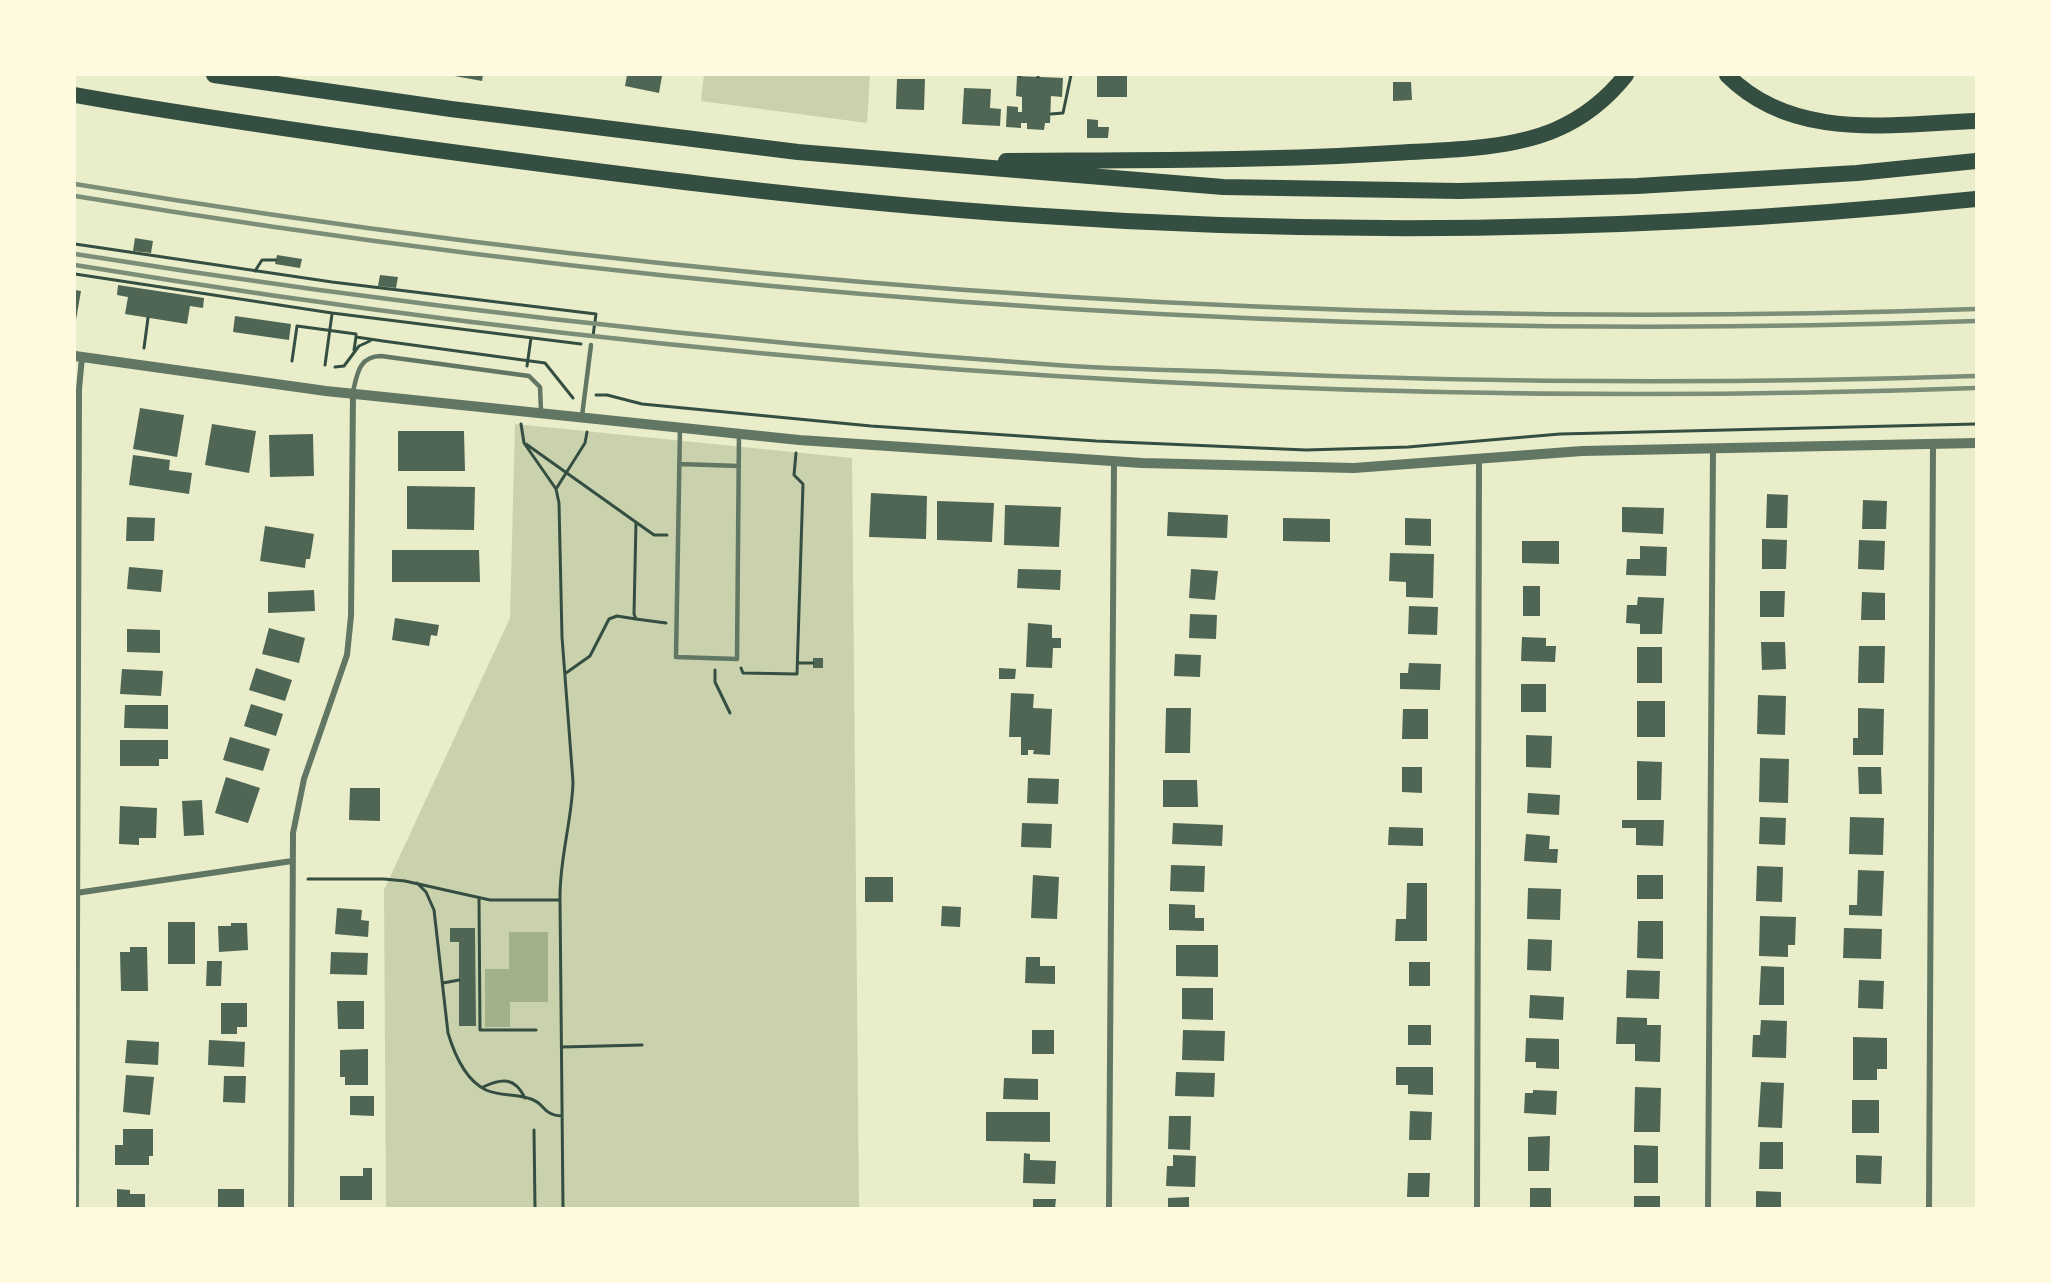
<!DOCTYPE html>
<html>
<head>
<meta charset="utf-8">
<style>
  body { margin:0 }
  #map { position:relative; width:2051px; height:1283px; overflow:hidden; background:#e9edc9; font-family:"Alegreya Sans",sans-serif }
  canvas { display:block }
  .frame { position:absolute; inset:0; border:76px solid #fefae0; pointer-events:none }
</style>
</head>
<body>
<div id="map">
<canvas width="2051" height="1283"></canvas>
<div class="frame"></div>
</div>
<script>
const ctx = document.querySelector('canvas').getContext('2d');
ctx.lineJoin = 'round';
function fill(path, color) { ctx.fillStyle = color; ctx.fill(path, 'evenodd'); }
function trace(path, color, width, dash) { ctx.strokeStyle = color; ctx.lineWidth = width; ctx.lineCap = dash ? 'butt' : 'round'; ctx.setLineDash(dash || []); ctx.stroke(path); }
const green = new Path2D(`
  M704,75H870L867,123L701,101Z
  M515,424L852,458L859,1208H386L384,890L510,618Z`);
const water = new Path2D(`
  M509,932H548V1002H510V1027H485V969H509Z`);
const building = new Path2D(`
  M449,75H483L482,81Z
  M627,75L662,76L659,93L625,86Z
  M1097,75H1127V97H1097Z
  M1017,76L1063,78L1062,97L1051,96L1050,123H1045L1044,130L1027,129V123H1021V128L1006,127L1007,106L1018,107V112H1022V97L1016,96Z
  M897,79H925L924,110L896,109Z
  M1393,82H1411L1412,100L1393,101Z
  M964,88L991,89L990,108L1001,109L1000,126L962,124Z
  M1087,119L1098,120V127H1109L1108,138H1087Z
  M135,238L153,241L151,253L133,251Z
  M277,255L302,259L300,268L275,264Z
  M380,275L398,277L396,288L378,286Z
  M118,285L204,298L203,308L190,306L187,324L125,314L128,297L117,295Z
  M75,290L81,291L76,320H75Z
  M235,316L291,324L289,340L233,332Z
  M140,408L184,415L177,457L133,449Z
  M212,424L256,431L249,473L205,465Z
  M398,431H464L465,471H398Z
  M313,434L314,476L270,477L269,435Z
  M133,455L170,460L169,470L192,473L189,494L129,485Z
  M407,486L475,487L474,530L407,529Z
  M871,493L927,496L926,539L869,537Z
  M1767,494L1788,495L1787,528H1766Z
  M1863,500L1887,501L1886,529H1862Z
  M937,501L994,503L992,542L937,540Z
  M1005,505L1061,507L1059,547L1004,545Z
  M1622,507L1664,508L1663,534L1622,532Z
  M1168,512L1228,515L1227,538L1167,536Z
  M127,517L155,518L154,541H126Z
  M1283,518L1330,519V542L1283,541Z
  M1405,518L1431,519V546L1405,545Z
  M265,526L314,534L310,559H306L305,568L260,561Z
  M1762,539L1787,540L1786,569H1762Z
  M1859,540L1885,541L1884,570L1858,569Z
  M1522,541H1559V564L1522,563Z
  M1640,546L1667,547L1666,576L1626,575L1627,559H1640Z
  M392,550H479L480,582H392Z
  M1390,553L1434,554L1433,598L1406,597V582L1389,581Z
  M129,567L163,570L161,592L127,589Z
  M1018,569L1061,570L1060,590L1017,588Z
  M1191,569L1218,571L1215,600L1189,598Z
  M1523,586H1540V616H1523Z
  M314,590L315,611L268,613V592Z
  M1760,591H1785L1784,617H1760Z
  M1862,592L1885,593V620H1861Z
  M1638,597L1664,598L1662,634H1640V624L1626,623L1627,605H1637Z
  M1409,606L1438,607L1437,635L1408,634Z
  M1190,614L1217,615L1216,639L1189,638Z
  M395,618L439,625L437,636L431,635L429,646L392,640Z
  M1028,623L1052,625V638H1061V648H1053L1052,668L1026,667Z
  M269,628L305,638L299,663L262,654Z
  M127,629L160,630V653L127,652Z
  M1522,637L1546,638V646H1556L1555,662L1521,661Z
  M1761,642H1785L1786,669L1762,670Z
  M1859,646H1885L1884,683H1858Z
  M1637,647H1662V683H1637Z
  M1175,654L1201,655L1200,677L1174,676Z
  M813,658H823V668H813Z
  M1409,663L1441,664L1440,690L1400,689V673H1408Z
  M256,668L292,680L285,701L249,690Z
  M999,668L1016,669L1015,679H999Z
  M122,669L163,671L161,696L120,694Z
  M1521,684H1546V712H1521Z
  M1011,693L1034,694L1033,708L1052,709L1050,755L1033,754L1034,750H1028V755H1021V737H1009Z
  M1758,695L1786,696L1785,735L1757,734Z
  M1637,701H1665V737H1637Z
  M251,704L283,714L276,736L244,726Z
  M125,705H168V729L124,728Z
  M1166,708H1191L1190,753H1165Z
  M1858,708L1884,709L1883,755H1853V738H1858Z
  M1403,709H1428V739H1402Z
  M1526,735L1552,736L1551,768L1526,767Z
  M230,737L270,749L263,771L223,760Z
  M120,740H168V759H159V766H120Z
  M1760,758L1789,759L1788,803L1759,802Z
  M1637,761L1662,762L1661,800H1637Z
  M1402,767H1422V793L1402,792Z
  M1858,767H1881L1882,794H1859Z
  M226,777L260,788L248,823L215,813Z
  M1028,778L1059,779L1058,804L1027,803Z
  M1163,780H1197L1198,807H1163Z
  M350,788H380V821L349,820Z
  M1528,793L1560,795L1559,815L1527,813Z
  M202,800L204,835L184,836L182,801Z
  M120,806L157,808L156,838H139V845L119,844Z
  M1760,817L1786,818L1785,845L1759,844Z
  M1850,817L1884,818L1883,855L1849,854Z
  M1622,820H1664L1663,846L1636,845V828H1622Z
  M1022,823L1052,824L1051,848L1021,847Z
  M1173,823L1223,825L1222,846L1172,844Z
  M1389,827L1423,828V846L1388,845Z
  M1526,834L1550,836L1549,849H1558L1557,863L1524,861Z
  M1171,865L1205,866L1204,892L1170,891Z
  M1757,866L1783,867L1782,902L1756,901Z
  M1858,870L1884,871L1882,916L1849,915V905H1857Z
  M1033,875L1059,877L1057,919L1031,918Z
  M1637,875H1663V899H1637Z
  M865,877H893V902H865Z
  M1407,883H1427V941H1395L1396,919H1406Z
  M1528,888L1561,889L1560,920L1527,919Z
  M1169,904L1195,905V918H1204V931L1169,930Z
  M942,906L961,907L960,927L941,926Z
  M337,908L362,910L361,920L369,921L368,937L335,934Z
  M1760,916L1796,917L1795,945H1788V957L1759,956Z
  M1638,921H1663V959L1637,958Z
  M168,922H195V964H168Z
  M231,923H247L248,950L219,952L218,926H231Z
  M450,928H475L476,1026H459V942H450Z
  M1844,928L1882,929L1881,959L1843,958Z
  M1528,939L1552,940L1551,971L1527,970Z
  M1176,945H1218V977L1176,976Z
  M130,947H147L148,991H121L120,952H130Z
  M331,952L368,953L367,975L330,974Z
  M1026,957H1040V966H1055V984L1025,983Z
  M207,961H222L221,986H206Z
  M1409,962H1430V986H1409Z
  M1761,966L1784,967V1005H1759Z
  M1627,970L1660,971L1659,999L1626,998Z
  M1859,980L1884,981L1883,1009L1858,1008Z
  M1182,988H1213V1020L1182,1019Z
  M1530,995L1564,997L1563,1020L1529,1018Z
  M337,1001H364V1029H338Z
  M221,1003H247V1027H237V1034H221Z
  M1617,1017L1647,1018V1025H1661L1660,1062L1635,1061V1044H1616Z
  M1761,1020L1787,1021L1786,1058L1752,1057L1753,1035H1760Z
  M1408,1025H1431V1045H1408Z
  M1032,1030H1054V1054H1032Z
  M1183,1030L1225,1031L1224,1061L1182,1060Z
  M1853,1037L1887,1038V1069H1877V1080H1853Z
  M1526,1038L1559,1039V1069L1536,1068V1062H1525Z
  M127,1040L159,1042L158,1065L125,1063Z
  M209,1040L245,1042L244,1067L208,1065Z
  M368,1049V1085H345V1077H340V1050Z
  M1396,1067H1433V1095L1408,1094V1085H1396Z
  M1176,1072L1215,1073L1214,1097L1175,1096Z
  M126,1075L154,1077L150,1115L123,1112Z
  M224,1076H246L245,1103L223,1102Z
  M1004,1078L1038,1079V1100L1003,1099Z
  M1761,1082L1784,1083L1782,1128L1758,1127Z
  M1635,1087L1661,1088L1660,1132H1634Z
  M1533,1090L1557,1091L1556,1115L1524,1113L1525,1093H1533Z
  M350,1096H374V1116L350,1115Z
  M1852,1100H1879V1133H1852Z
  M1410,1111L1432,1112L1431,1140H1409Z
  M986,1112H1050V1142L986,1141Z
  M1169,1116H1191L1190,1150L1168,1149Z
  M123,1129H153V1156H149V1165H115V1145H123Z
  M1550,1136L1549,1171H1528V1137Z
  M1760,1142H1783V1169H1759Z
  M1634,1145L1658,1146V1183H1634Z
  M1024,1153L1030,1154V1160L1056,1161L1055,1184L1023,1183Z
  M1173,1155L1196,1156L1195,1187L1166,1186L1167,1166H1173Z
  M1856,1155L1882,1156L1881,1184L1856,1183Z
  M363,1168H372V1200H340V1176H363Z
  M1408,1173H1430L1429,1197H1407Z
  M1530,1188H1551V1208H1530Z
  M117,1189L130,1190V1194H145V1208H117Z
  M218,1189H244V1208H218Z
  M1756,1191L1781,1192V1208H1756Z
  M1634,1196H1660V1208H1634Z
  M1189,1197V1208H1168V1198Z
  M1033,1199H1056L1055,1208H1033Z`);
const path = new Path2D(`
  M1020,76V75
  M1038,77V75
  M1051,114L1063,113L1071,75
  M75,244L332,282L596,314L593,336
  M255,271L262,260H276
  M75,274L332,313L581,344
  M144,348L148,318
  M354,350L356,337
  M292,361L297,326L356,334V337L383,341L545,363L573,398
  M325,365L332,314
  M527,366L531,338
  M335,367L344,366L359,346L370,341
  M596,395H607L642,404L871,426L1096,441L1306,450L1408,447L1560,434L1976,424
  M521,424L524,443L556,489L559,503L562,637L573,782C572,821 559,860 560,900
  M526,444L654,535H667
  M556,489L585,443L587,432
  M636,522L634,614L636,619L666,623
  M798,663H813
  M741,668L743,673L797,674L803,484L794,475L796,453
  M715,670V682L730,713
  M566,673L590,656L609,619L617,616L636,619
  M308,879H384L405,881L490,900H560L563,1208
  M417,883L426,892L434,910L448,1033C454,1053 465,1080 486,1090C499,1096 517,1094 531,1099C546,1104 542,1115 562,1116
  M479,898L480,1030H536
  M443,983L459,980
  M562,1047L642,1045
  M483,1087C502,1078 515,1077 525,1098
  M534,1130L535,1208`);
const service = new Path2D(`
  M353,392C357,374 359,356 381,356L529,376L540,387L541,412
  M582,416L591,345
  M680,427L676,657L737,659L739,433
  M679,464L739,466`);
const minor = new Path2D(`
  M76,893L292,861
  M76,1208L79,389L82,357
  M291,1208L293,833L304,779L347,655L351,616L353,393
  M1109,1208L1114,462
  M1477,1208L1479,459
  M1708,1208L1713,449
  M1929,1208L1933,445`);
const tertiary = new Path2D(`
  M75,356L326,391L799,440L1142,463L1354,468L1582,451L1976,443`);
const motorway = new Path2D(`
  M214,75L451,109L798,152L1223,187L1459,191L1637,186L1857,173L1976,161
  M1727,75C1794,142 1890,124 1976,121
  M75,95C185,115 296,130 407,146C613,174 820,201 1027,215C1343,237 1661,231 1976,199
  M1006,161C1135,160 1264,161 1393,153C1443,150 1508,150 1555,130C1583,118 1607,99 1626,75`);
const rail = new Path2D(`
  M75,184C702,288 1341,331 1976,309
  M75,196C702,300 1341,343 1976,321
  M75,254C400,306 728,342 1056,365C1113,369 1171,370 1228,372C1477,383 1727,384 1976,376
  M75,265C702,368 1341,411 1976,388`);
fill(green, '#cad2ad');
fill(water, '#a3b18a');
fill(building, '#4f6655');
trace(path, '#344e41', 3);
trace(service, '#617663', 4.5);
trace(minor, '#617663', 6);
trace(tertiary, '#617663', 10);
trace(motorway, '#344e41', 16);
trace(rail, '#7c8e77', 4.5);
</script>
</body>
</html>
